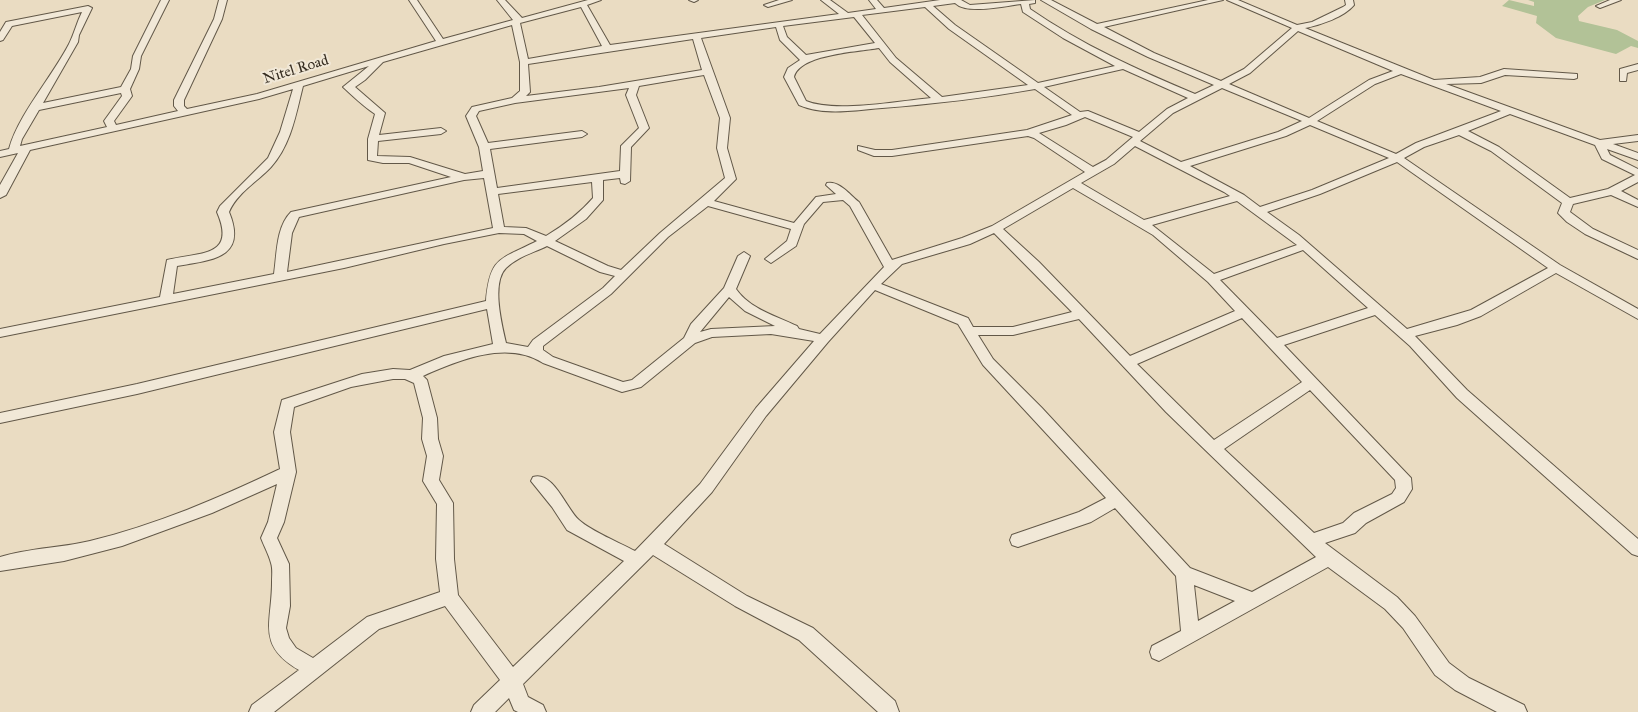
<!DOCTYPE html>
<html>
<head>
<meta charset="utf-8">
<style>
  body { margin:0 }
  canvas { display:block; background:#eadcc2 }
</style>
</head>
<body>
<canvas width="1638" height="712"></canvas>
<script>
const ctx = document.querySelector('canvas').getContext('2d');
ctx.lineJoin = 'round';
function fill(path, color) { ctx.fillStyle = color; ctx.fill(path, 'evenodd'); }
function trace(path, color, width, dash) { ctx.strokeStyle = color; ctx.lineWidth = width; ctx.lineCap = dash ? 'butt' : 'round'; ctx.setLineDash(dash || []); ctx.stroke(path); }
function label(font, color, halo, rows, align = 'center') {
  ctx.font = font + ' "IM FELL Great Primer",serif'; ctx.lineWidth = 4; ctx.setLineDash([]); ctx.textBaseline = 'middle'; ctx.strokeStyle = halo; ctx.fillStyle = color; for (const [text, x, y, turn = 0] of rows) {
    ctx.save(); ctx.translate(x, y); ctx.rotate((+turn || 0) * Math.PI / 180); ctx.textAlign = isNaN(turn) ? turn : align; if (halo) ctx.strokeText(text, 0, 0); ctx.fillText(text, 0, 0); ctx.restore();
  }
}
const green = new Path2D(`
  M1509,0L1534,6V2L1528,0H1605L1588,7L1578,16L1579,21L1617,30L1638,41V48L1631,46L1616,54L1556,38L1536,23L1537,16L1502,6Z`);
const minor = new Path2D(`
  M161,0H169L141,56L139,69L130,89L132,96L114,121L116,125L178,111L174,106V100L214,19L219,0H227L222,19L184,100V106L187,109L257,94L436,41L409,0H417L443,39L513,20L497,0H505L522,18L588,0H601L587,5L610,45L839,14L821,0H830L848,13L876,9L869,0H877L884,8L940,0H961L970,5L1035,0V3L1029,4L1030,9C1082,45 1138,70 1195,94L1214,85L1148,57L1091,29L1041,0H1051L1097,24L1208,0H1223L1104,27L1154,53L1221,81L1244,69L1292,28L1227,0H1238L1297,25L1312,22L1343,7L1346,5L1345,0H1353L1354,5C1344,17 1321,25 1305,28L1434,80L1480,77L1504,69L1577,74V78L1574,79L1505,75L1481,83L1446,84L1600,140L1638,135V141L1613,144L1638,153V160L1607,149L1610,155L1638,169V182L1621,191L1638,200V207L1611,195L1573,204L1570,212L1593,229L1638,250V259L1585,234L1567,222L1558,213L1562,203L1491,151L1459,135L1424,147L1404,158L1560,265L1638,309V319L1556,273L1481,316L1457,325L1415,336L1467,390L1638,539V556L1632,554L1457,398L1410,346L1375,315L1284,345L1411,478L1412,489L1404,502L1366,523L1355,533L1325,543L1397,597L1415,616L1449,663L1469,678L1524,705L1527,712H1497L1455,690L1435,675L1403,628L1385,609L1328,567L1159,661L1152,658L1150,652L1152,646L1181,631L1176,576L1115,508L1091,522L1018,547L1012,545L1010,540L1012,535L1079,512L1106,498L983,365L958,324L875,290L828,342L766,416L712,492L664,544L747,596L813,628L895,701L899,712H878L799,640L735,606L653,555L523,684L528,697L543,705L546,712H518L514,710L509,698L495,712H471L474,705L500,680L445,606L379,629L274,712H249L252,705L299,670C256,645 272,623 272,582C272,576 273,569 271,563C269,555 264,546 261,538L268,522L277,484L212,513L122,546L64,561L0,571V557C29,548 61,548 90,541C156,525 219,498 280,469L274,432L282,400L362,374L393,369L410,370L444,356L493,344L487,309L137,394L0,423V413L137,384L486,301C490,256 500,260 537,241L524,234L499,233L444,244L344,268L0,337V329L160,297L167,260C199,252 237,258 217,212L220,206L268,158L280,132L293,89L259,99L30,150L6,195L0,198V185L18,153L0,157V151L9,149C18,115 52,77 69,44C74,34 77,22 82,12L12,26L3,40L0,41V32L6,22L88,6L92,8L79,35L78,42L43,103L121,87L131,69L133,56ZM955,3C967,15 1005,6 1021,4L1023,12L1063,38L1115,66L1038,83L955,25L933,6ZM581,7L602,46L528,59L520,23ZM925,7L949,29L1028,85L942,97L896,58L862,15ZM854,17L875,43L806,55L787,37L783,26ZM512,25L520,62V91L512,98L472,107L466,116L479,147L483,171L465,174L410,157L377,156L378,141L441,134L446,131L441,128L379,135L385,113L355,87L365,80L383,62ZM776,27L780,40L800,60L788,68L784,77L799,105C825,116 854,110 882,108C934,104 984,98 1035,89L1072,115L1027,130L892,150H875L858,146V150L874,156H892L1028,136L1034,138L1085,172L992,226L962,238L892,260L859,202C851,196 839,180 827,183L826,185L836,194L816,197L794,223L714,201L736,179L727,148L730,118L701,38ZM1298,31L1393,71L1369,80L1309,118L1229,84L1250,73ZM693,39L702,70L599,87L526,96L530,92L528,64ZM879,48L890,62L931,98C899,101 834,113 806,101L794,77C800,54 857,52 879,48ZM369,66L343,87C353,96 363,106 375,114L368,139V160L383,163H409L451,177L291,212C276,227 277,254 274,274L173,294L177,266C212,260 248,258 229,212C237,193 257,182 271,167C291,145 296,114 303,86ZM1123,69L1188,98L1167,109L1139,132L1088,111L1080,112L1044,87ZM1401,74L1501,111L1416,143L1396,154L1317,121L1375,84ZM704,75L720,118L717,148L725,178L660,233L621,270L608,266L555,241L586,219L603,200V180L620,178L621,183L625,184L630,181L631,147L649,128L636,95L639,86ZM629,88L626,95L639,128L621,146L620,171L497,188L490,149L582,137L587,134L582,131L488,143L476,116L479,111L515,103ZM1222,88L1302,121L1278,132L1181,162L1140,141L1173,113ZM121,93L122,96L104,121L107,127L20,146L22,139L39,110ZM1510,114L1595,145L1602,159L1635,175L1608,189L1570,198L1499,147L1468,131ZM1085,117L1133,137L1106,160L1093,167L1039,133L1066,125ZM1310,125L1389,158L1312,190L1260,207L1244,195L1190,166L1286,136ZM1135,146L1224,192L1230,196L1144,220L1081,183L1114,164ZM1397,162L1548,268L1471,310L1407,329L1299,235L1267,212L1320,194ZM484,178L493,228L287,272L292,233L299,217L464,180ZM592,182L593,198C580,213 563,226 546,236L526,228L504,227L498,194ZM1073,188L1153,235L1208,282L1235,311L1130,356L1039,262L1003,229ZM843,200L850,206L884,267L820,334L799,329L797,326C776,316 750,309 736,289L750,256L744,252L738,256L724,288L691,324L684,338L632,380L623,382L553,357L543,350V346L611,294L668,237L708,206L791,229L787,241L765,259L771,263L796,246L804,224L823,202ZM1237,201L1297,245L1214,274L1152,225ZM994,233L1072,312L1013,327H973L968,318L881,284L902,264L970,244ZM547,246L600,272L615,276L603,288L533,340L528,347L506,343C502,325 491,283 506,268C517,257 533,253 547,246ZM1303,250L1368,308L1277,338L1220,280ZM729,297L745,311L775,326L711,329L700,332ZM1242,318L1302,382L1214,440L1137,364ZM1079,319L1166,412L1316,557L1252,592L1190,568L1042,408L993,359L978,335H1013ZM771,334L814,341L756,408L700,484L635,551C620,543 591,531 579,520C567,510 553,470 533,477L531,481L552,507L567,530L624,561L513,667L458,595L454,559L453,503L439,480L443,456L438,439L437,418L427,380L423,376C459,360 507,340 543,363L622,392L641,387L695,343L712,337ZM393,379H405L414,383L423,418L422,439L427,456L423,481L437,504L436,559L440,592L367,617L313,658L296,648L289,638L286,628L290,606L289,564L277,538L284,522L296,472L290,432L294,407L351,387ZM1310,390L1395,480L1396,488L1392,494L1354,513L1343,523L1314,533L1224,449ZM1194,585L1235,601L1198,621Z
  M689,0H698L694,2Z
  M779,0H792L768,7L764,5Z
  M1610,0H1621L1600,8L1596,6Z
  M1638,64V70L1627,73L1626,81H1620V69Z`);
const farStreetnames = [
  ["Nitel Road",296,70,-17]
];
fill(green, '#b2c297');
trace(minor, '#625848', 2);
fill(minor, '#f1e8d7');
label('15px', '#352c20', '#f1e8d7', farStreetnames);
</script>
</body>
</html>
